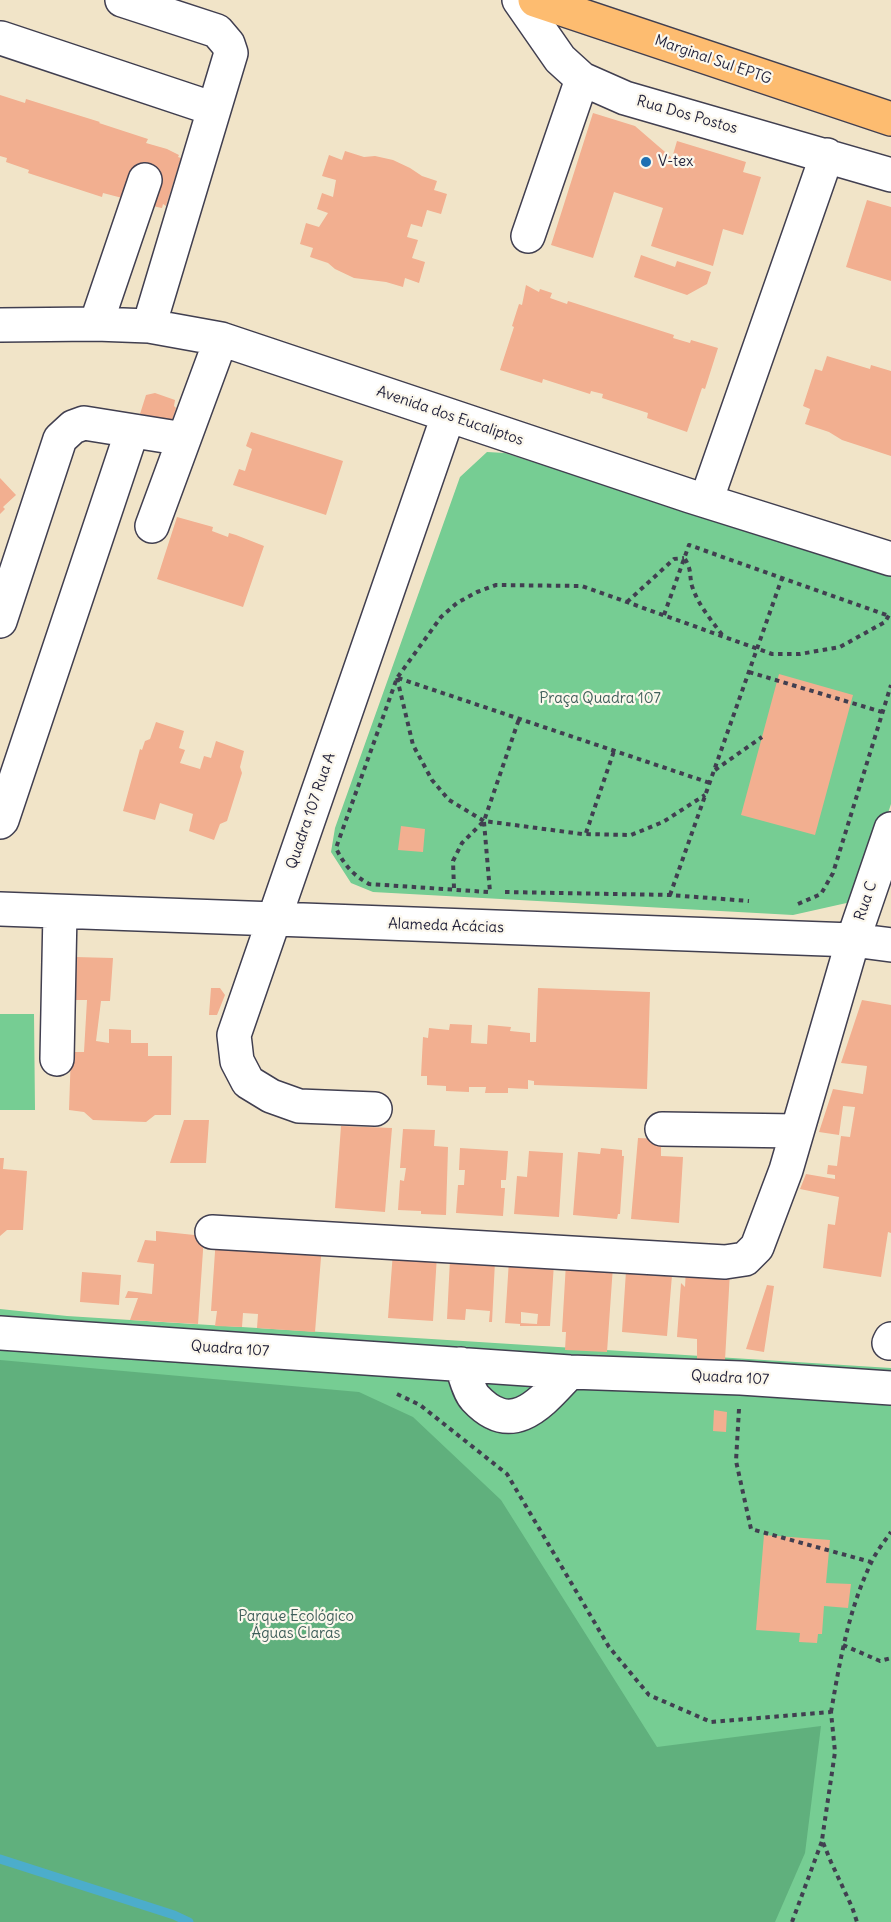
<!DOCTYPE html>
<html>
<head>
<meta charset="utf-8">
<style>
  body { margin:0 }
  canvas { display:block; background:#f1e4c8 }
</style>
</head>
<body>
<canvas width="891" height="1922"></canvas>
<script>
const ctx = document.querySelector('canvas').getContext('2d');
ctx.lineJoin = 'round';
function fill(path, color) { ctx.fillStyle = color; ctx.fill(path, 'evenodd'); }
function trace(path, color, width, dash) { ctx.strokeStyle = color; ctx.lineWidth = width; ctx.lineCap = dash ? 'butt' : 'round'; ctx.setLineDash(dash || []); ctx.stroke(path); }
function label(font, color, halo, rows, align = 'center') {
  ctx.font = font + ' Delius,sans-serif'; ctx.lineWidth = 4.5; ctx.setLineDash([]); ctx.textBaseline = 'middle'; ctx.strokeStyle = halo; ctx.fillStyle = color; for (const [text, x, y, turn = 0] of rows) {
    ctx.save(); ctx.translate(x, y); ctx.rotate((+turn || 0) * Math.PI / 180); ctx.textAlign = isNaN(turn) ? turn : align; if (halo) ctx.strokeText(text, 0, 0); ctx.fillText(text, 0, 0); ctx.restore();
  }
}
const green = new Path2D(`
  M487,452L505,453L891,576V804L866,880L851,902L793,915L373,892L351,883L331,852L335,828L460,477Z
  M0,1014H34L35,1110H0Z
  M0,1309L67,1316L891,1368V1922H0Z`);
const forest = new Path2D(`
  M0,1360L359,1392L413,1417L501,1500L657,1747L821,1726L805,1853L775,1922H0Z`);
const stream = new Path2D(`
  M0,1859L174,1915L189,1922`);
const building = new Path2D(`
  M0,95L25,103L26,99L100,122L99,123L148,139L146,143L167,149L179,155L178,157L181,158L166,206L163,204L162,208L157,207L103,193L102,197L28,173L29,170L6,162L7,158L0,156Z
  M593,113L635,126L672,158L677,141L746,162L743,172L761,177L743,235L723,229L713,266L651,246L663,208L614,192L593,258L551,245Z
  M345,151L364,157L375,156L393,160L410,168L422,176L437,181L434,190L447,194L441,214L427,210L422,227L411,224L407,237L418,240L412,258L425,262L419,283L405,278L403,287L386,282L354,278L335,269L328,263L310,257L313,248L300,244L306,223L319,227L328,213L317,209L322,193L333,197L336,180L322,176L329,155L342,160Z
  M867,200L891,207V281L846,267Z
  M641,255L675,267L677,261L711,272L707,284L687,295L634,277Z
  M526,285L539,292L540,289L552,293L550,298L567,304L568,301L674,335L673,338L690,343L691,340L718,348L705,389L702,388L687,432L647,418L648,413L602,398L603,394L591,391L590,394L543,379L542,383L500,370L514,327L512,326L519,304L522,305Z
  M827,356L870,369L871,365L891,371V456L842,440L829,432L805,424L810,409L803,406L815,369L822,371Z
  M155,393L175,400L174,406L176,408L171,424L145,420L143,415L140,414L146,395Z
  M251,432L343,461L326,515L233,485L239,469L245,471L252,449L246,446Z
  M0,478L16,495L3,507L5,509L0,514Z
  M177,517L213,527L212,531L228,537L229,533L236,535L264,546L243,607L157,579Z
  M779,674L853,695L815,835L741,815Z
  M156,722L184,731L179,748L185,750L180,763L200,769L204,756L211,758L216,741L244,751L240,767L242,773L227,821L220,824L214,840L189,831L193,814L160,803L155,820L123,811L140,749L142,750L145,741L150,739Z
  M401,826L425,829L423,852L398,850Z
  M75,957L113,958L110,1001H101L96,1041L109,1043V1029L131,1030V1043H148V1056H172L171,1115H155L146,1122L93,1120L84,1112L69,1110L71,1052H84L87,1000H74Z
  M211,988H220L225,995L217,1015H209Z
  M538,988L650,992L647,1089L534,1085V1081L528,1080V1089L508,1088V1093H485L486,1087H469V1092L446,1091V1086L427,1085V1076H421L423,1037L428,1038L429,1028L449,1030L450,1024L472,1025L471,1043L487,1044L488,1025L511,1027L510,1031L530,1033V1042H536Z
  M862,1000L891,1005V1233L888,1232L881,1277L823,1268L828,1224L835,1225L839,1197L800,1189L806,1174L835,1179V1175L827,1174L828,1165L837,1166L841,1136L850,1137L855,1107L843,1106L839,1135L819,1132L833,1089L863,1094L867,1066L841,1063Z
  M184,1120H209L206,1163H170Z
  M341,1126L392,1128L385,1212L335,1208Z
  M403,1129L435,1130L434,1146L448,1147L446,1215L421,1214V1211L398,1210L400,1180L404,1181L406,1168H400Z
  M638,1138L661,1139V1156L683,1157L679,1223L631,1219Z
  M460,1148L508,1151L506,1180H501V1188H505L503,1216L456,1213L458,1185H464L465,1170H459Z
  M601,1148L622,1150V1156H624L620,1214H618L617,1219L573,1215L578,1152L600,1154Z
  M529,1151L563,1153L559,1217L514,1214L517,1176L527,1177Z
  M0,1158H4L3,1169L27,1171L23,1230H7L0,1236Z
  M156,1231L204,1236L198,1324L130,1320L138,1298H125L128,1291L152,1294L154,1264L137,1262L145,1240L156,1241Z
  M216,1237L322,1245L315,1332L257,1328L258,1314L243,1313L242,1327L215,1326L217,1311H211Z
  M393,1252L437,1255L433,1321L388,1318Z
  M450,1259L495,1261L492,1322H489L490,1311L466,1309L465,1320L447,1319Z
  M509,1260L554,1263L550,1326H520V1324L505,1323ZM521,1312L538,1314L537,1324L521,1323Z
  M566,1263L613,1266L607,1352L565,1350L566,1332H562Z
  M686,1269L730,1272L725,1360L697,1359V1339L677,1337L681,1283L685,1287Z
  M626,1271L672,1275L667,1336L622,1332Z
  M82,1272L121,1275L119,1305L80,1302Z
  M767,1285L774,1286L764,1352L746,1349Z
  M714,1410L727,1412L726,1432L713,1431Z
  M764,1535L830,1540L826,1583L851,1584L848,1608L824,1606L822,1634H818L817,1643L799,1642L800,1633L756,1630Z`);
const path = new Path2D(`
  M685,559C692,571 689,574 692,586C698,605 712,621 723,636
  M627,602L674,559L684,558
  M664,615L689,545L889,616
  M749,672L882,712
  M397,678L413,745L432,780L449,800L484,821L582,834L631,835L663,822L705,795
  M398,678L710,783
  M715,770L762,737
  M484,822L490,892
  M586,833L614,751
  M454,888L453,861L462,843L484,821L519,719
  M488,892L369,884C353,875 344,865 336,848L397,678L441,617L457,603L477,592L496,585L582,586L772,654H800L840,647L885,622L889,615
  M505,892L670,895L749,901
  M670,895L782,578
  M798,904L821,894L833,873L891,685
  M397,1394L420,1405L507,1474L609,1647L649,1695L711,1722L831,1712L835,1752L822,1840L831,1862L852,1907L857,1922
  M739,1409L736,1461L751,1529L871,1562
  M843,1645L880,1661L891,1658
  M831,1712C840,1661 848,1611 871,1563C876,1552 884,1542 891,1532
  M792,1922L822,1841`);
const minor = new Path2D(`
  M122,0L217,31L228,44L231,53L149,326
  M519,0L560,59L582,79L625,98L891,175
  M1,38L214,109
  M528,236L582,79
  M96,324L145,180
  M0,325L96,324L149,326L221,339L690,496L891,559
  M706,501L827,155
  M152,526L221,339
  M0,621L60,439L73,427L84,423L184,439
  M0,822L2,820L132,431
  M0,909L853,940L891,945
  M57,1059L60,912
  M375,1109L299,1106L271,1096L248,1082L237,1061L234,1035L448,416
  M662,1129L797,1131
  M212,1232L725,1262L745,1259L757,1247L786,1170L853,940L891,829
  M0,1333L570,1372L741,1378L891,1388
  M889,1343L891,1339
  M461,1364C465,1374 468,1390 475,1398C514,1440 543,1400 570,1372`);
const major = new Path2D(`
  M535,0L891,119`);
const markers = [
  [646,162,6,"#1f6fb2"]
];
const streetNames = [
  ["Marginal Sul EPTG",713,60,19],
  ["Rua Dos Postos",687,115,16],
  ["Avenida dos Eucaliptos",450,416,19],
  ["Quadra 107 Rua A",311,811,-71],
  ["Rua C",866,901,-71],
  ["Alameda Acácias",446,926,2],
  ["Quadra 107",230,1349,4],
  ["Quadra 107",730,1378,3]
];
const poiNames = [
  ["V-tex",658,162]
];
const parkNames = [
  ["Praça Quadra 107",600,699],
  ["Parque Ecológico",296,1617],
  ["Águas Claras",296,1634]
];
fill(green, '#76cd93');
fill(forest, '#60b07d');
trace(stream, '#4cadcb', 9);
fill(building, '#f2af90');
trace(minor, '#413f50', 36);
trace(major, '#413f50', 36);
trace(path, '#413f50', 4, [4.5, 4.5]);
trace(minor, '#fff', 33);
trace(major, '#fdbc70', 33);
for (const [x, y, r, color] of markers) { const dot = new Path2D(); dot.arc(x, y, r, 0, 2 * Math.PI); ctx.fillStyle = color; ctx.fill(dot); trace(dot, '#fbf7ec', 2); }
label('15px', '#22223b', '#fbf7ec', streetNames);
label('15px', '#22223b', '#fbf7ec', poiNames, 'left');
label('15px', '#3f5e5a', '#fbf7ec', parkNames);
</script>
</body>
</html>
